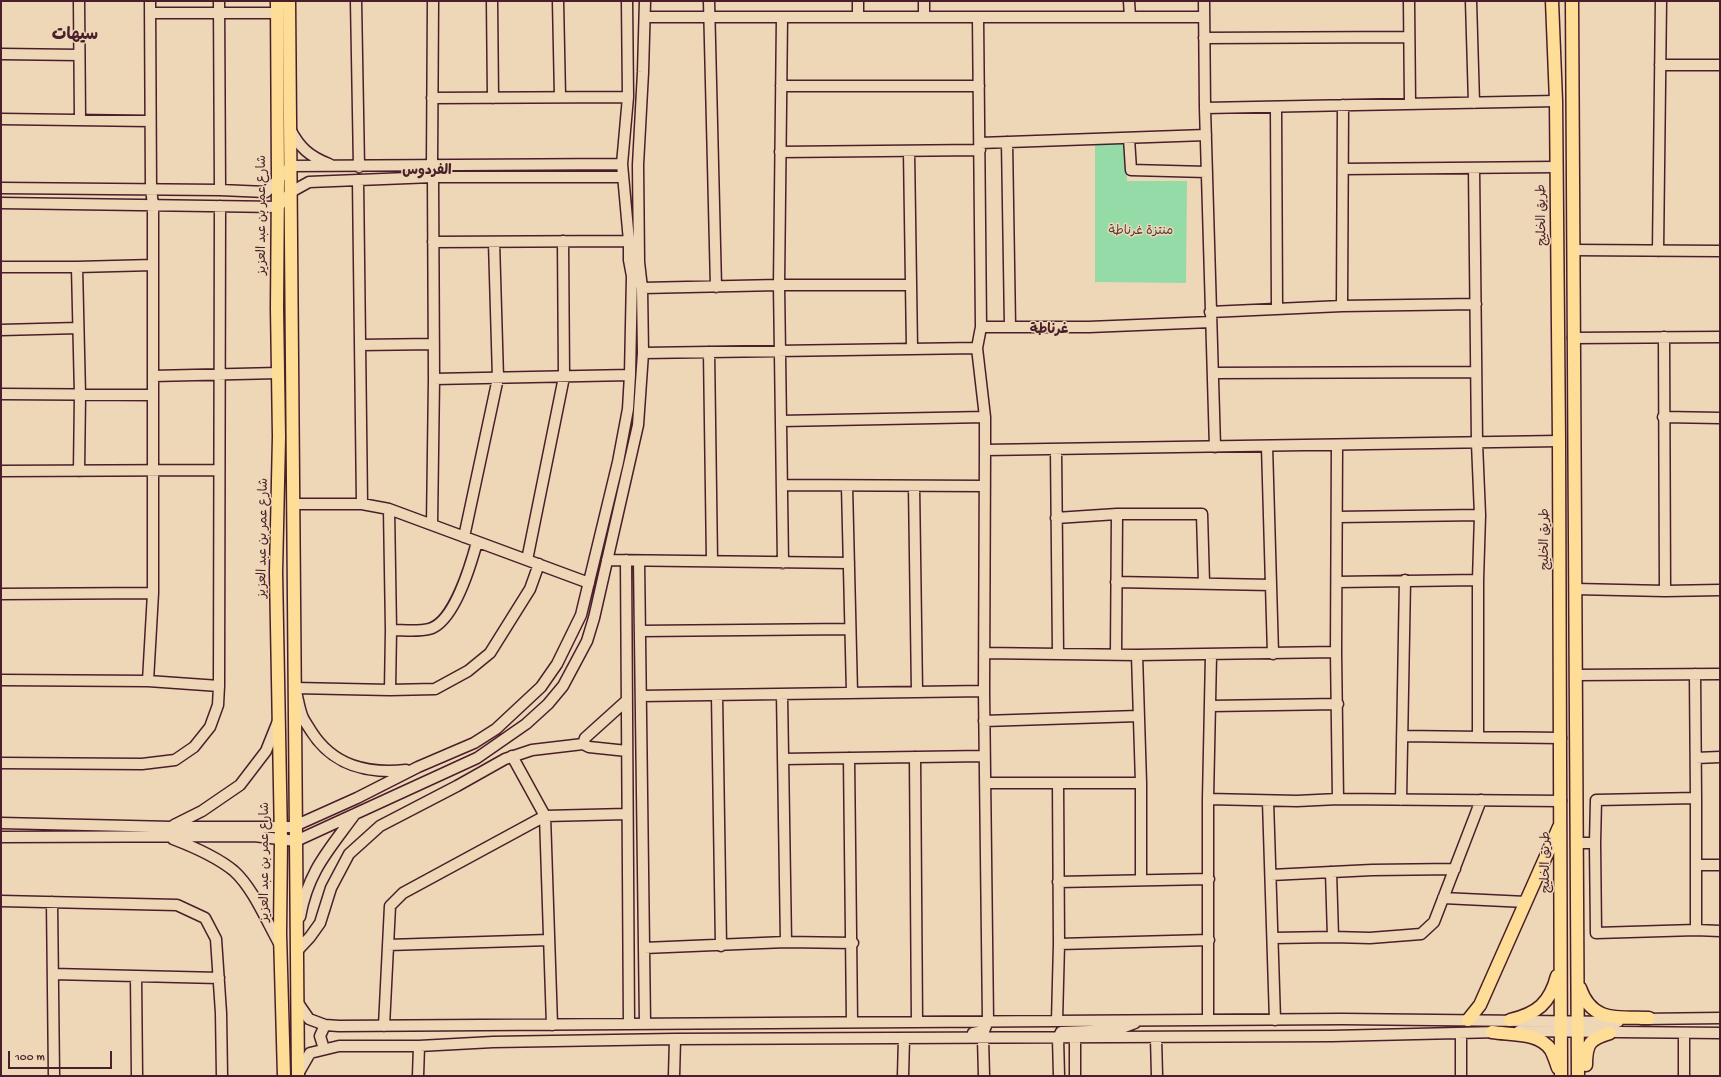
<!DOCTYPE html>
<html>
<head>
<meta charset="utf-8">
<style>
  body { margin:0 }
  #map { position:relative; width:1721px; height:1077px; overflow:hidden; background:#eed7b7; font-family:"Gochi Hand",sans-serif }
  canvas { display:block }
  .frame { position:absolute; inset:0; border:2px solid #4a1f2b; pointer-events:none }
  .scale { position:absolute; left:8px; top:1051px; width:104px; height:18px; box-sizing:border-box; border:2px solid #4a1f2b; border-top:0; padding-left:5px; font-size:12px; line-height:14px; white-space:nowrap; color:#4a1f2b; -webkit-text-stroke:3px #eed7b7; paint-order:stroke }
</style>
</head>
<body>
<div id="map">
<canvas width="1721" height="1077"></canvas>
<div class="frame"></div>
<div class="scale">100 m</div>
</div>
<script>
const ctx = document.querySelector('canvas').getContext('2d');
ctx.lineJoin = 'round';
function fill(path, color) { ctx.fillStyle = color; ctx.fill(path, 'evenodd'); }
function trace(path, color, width, dash) { ctx.strokeStyle = color; ctx.lineWidth = width; ctx.lineCap = dash ? 'butt' : 'round'; ctx.setLineDash(dash || []); ctx.stroke(path); }
function label(font, color, halo, rows, align = 'center') {
  ctx.font = font + ' "Gochi Hand","Playpen Sans Arabic",sans-serif'; ctx.lineWidth = 3; ctx.setLineDash([]); ctx.textBaseline = 'middle'; ctx.strokeStyle = halo; ctx.fillStyle = color; for (const [text, x, y, turn = 0] of rows) {
    ctx.save(); ctx.translate(x, y); ctx.rotate((+turn || 0) * Math.PI / 180); ctx.textAlign = isNaN(turn) ? turn : align; if (halo) ctx.strokeText(text, 0, 0); ctx.fillText(text, 0, 0); ctx.restore();
  }
}
const green = new Path2D(`
  M1095,142H1127V181H1187L1186,283L1095,282Z`);
const minor = new Path2D(`
  M79,1L80,120
  M219,1L220,190
  M356,1L359,167
  M492,1L493,98
  M558,1L560,97
  M709,1L716,287
  M858,1V17
  M924,1V17
  M1129,1L1130,17
  M1204,1L1205,108L1215,447
  M1409,1L1410,104
  M1471,1L1474,103
  M150,13H277
  M645,17H1204
  M782,17L779,285L783,563
  M1204,38L1409,37
  M1,54L79,55
  M1660,65H1720
  M781,86H979
  M432,98L628,97
  M1276,107L1277,309
  M1205,108L1556,101
  M1,119L150,121
  M290,129C300,148 309,156 329,164
  M1129,138L1131,170L1207,172
  M1007,142L1010,326
  M980,143L1206,135
  M909,151L912,349
  M780,152L980,150
  M432,165L433,1
  M1474,168L1477,443L1480,515L1478,580V737
  M1343,169L1556,167
  M358,180L362,504
  M1,188L220,190L266,192L291,166L622,164
  M1,203L278,207L291,192L309,182L433,177H623
  M433,242L629,241
  M1573,250L1720,251
  M1658,251L1661,1
  M1,267H77L153,265
  M77,267L80,395L79,471
  M642,288L779,285H911
  M1342,306L1343,105
  M1210,312L1342,306L1476,304
  M981,327H1089L1211,322
  M1,330L78,328
  M1664,337L1665,591L1720,590
  M1573,338L1720,337
  M360,345L434,344
  M709,352L712,561
  M643,353L977,348
  M1213,373L1476,372
  M153,376L278,373
  M434,379L630,375
  M1,394L153,395
  M1663,417L1720,418
  M781,421L985,417
  M1337,445L1336,652L1338,799
  M1267,446L1271,585
  M1056,449L1058,654
  M985,450L1559,441
  M1,471L219,470
  M782,485L985,486
  M847,486L852,693
  M914,486L917,692
  M294,504H362L389,509L589,583
  M389,509L391,630L390,690L435,689L468,671L490,653L530,589L539,564
  M1337,517L1480,515
  M1056,518L1117,514H1202L1204,583
  M432,525L434,379L433,177
  M464,537L498,378L494,242
  M527,560L564,377L563,241
  M607,560L849,563
  M626,560L629,1024
  M639,561L645,1024
  M1116,582L1271,585L1273,654
  M1337,582L1478,580
  M1575,589L1665,591
  M1,594L153,593
  M391,630C403,630 418,632 429,629C454,623 471,564 477,542
  M640,631L850,629
  M984,653L1137,655L1336,652
  M1116,654L1117,514
  M1137,655L1141,783V880
  M1695,674L1696,798
  M1576,675L1720,674
  M1,680L148,681L219,686
  M148,681L153,593V205L151,189L150,1
  M390,690L295,688C298,698 299,709 303,718C305,722 308,726 311,731C333,766 367,774 406,770
  M782,694L786,942
  M717,695L721,946
  M641,696L984,691
  M1211,706L1338,704
  M984,721L1138,716
  M1402,736L1561,738
  M583,744L585,738L626,701
  M512,756L545,816L552,1025
  M915,757L917,1022
  M849,758L852,1022
  M1696,758L1720,757
  M783,759L984,756
  M1,763L142,764L175,760L194,747L210,727L218,705L219,686L220,206
  M985,783H1141
  M1058,783L1059,944L1209,940
  M1208,799L1297,801L1338,799L1561,801
  M1401,800L1405,580
  M1268,801L1275,1020
  M1,823L172,827H296L299,824L357,798L418,767L474,743L496,729L541,687L557,664L581,615L618,462L628,409L630,375L632,276L629,260V241L622,164L628,97L627,1
  M174,825L202,811L240,785L266,751L278,721
  M1,837L254,836L296,841L477,758L526,724L548,704L563,686L587,641L594,618L638,425L643,353L642,288L639,262L638,165L643,72L645,1
  M173,839C194,847 217,857 234,871C253,888 267,922 280,945
  M1577,843H1595L1596,800L1696,798V930L1596,933L1595,843
  M1696,865H1720
  M1331,872L1333,937
  M1271,875L1372,870L1455,869
  M1058,882L1209,879
  M1443,898L1526,902
  M1,901L177,905L205,918L216,939L221,1013L222,1076
  M52,902L54,1076
  M300,917C308,871 329,850 355,814
  M1696,930L1720,931
  M1273,938L1333,937L1370,938L1421,934L1434,922L1481,800
  M388,945L549,940
  M644,948L786,942L853,943
  M297,951L310,937L320,923L331,888L349,854L380,826L457,786L505,759L532,750L583,744L589,747L627,751
  M53,974L219,978
  M136,976L137,1076
  M298,1003L309,1019L325,1025L339,1026L1342,1019L1618,1022
  M1642,1019L1720,1018
  M1208,1020V799L1211,655
  M1057,1021L1059,944
  M384,1026L390,906L403,893L545,816L627,814
  M1519,1031L1720,1033
  M973,1033L984,1031L988,1021L984,691L985,450V417L977,348L981,327L978,17
  M1461,1033V1076
  M1684,1033V1076
  M1156,1037L1157,1076
  M983,1038L984,1076
  M324,1049L320,1036L325,1025
  M298,1074L310,1053L339,1046H419L493,1042L675,1039L1332,1036L1499,1032
  M418,1076L419,1046
  M674,1076L675,1039
  M903,1076L904,1038
  M1059,1076L1058,1038L1061,1032L1116,1030L1135,1023
  M1075,1076V1037`);
const major = new Path2D(`
  M277,1L278,181L277,308L279,437L276,572L281,840L280,934L284,1076
  M289,1L298,1076
  M1552,1L1556,101L1559,441L1561,1076
  M1572,1L1578,1076
  M1580,988C1592,1023 1618,1017 1649,1018
  M1468,1020L1480,1005L1559,827
  M1510,1020C1537,1014 1550,1003 1557,976
  M1492,1032C1511,1035 1539,1032 1551,1050C1554,1056 1556,1062 1558,1068
  M1586,1065C1586,1043 1590,1039 1610,1033`);
const streetNames = [
  ["شارع عمر بن عبد العزيز",263,215,-90],
  ["طريق الخليج",1543,215,-91],
  ["شارع عمر بن عبد العزيز",264,538,-89],
  ["طريق الخليج",1546,539,-90],
  ["شارع عمر بن عبد العزيز",266,862,-90],
  ["طريق الخليج",1547,862,-90]
];
const parkNames = [
  ["منتزة غرناطة",1141,232]
];
const neighbourhoodNames = [
  ["الفردوس",427,172],
  ["غرناطة",1049,331]
];
const districtNames = [
  ["سيهات",75,36]
];
fill(green, '#94dba8');
trace(minor, '#4a1f2b', 13);
trace(major, '#4a1f2b', 15);
trace(minor, '#eed7b7', 10);
trace(major, '#fedd96', 12);
label('13px', '#4a1f2b', '#eed7b7', streetNames);
label('13px', '#553b3e', '#eed7b7', parkNames);
label('bold 14px', '#4a1f2b', '#eed7b7', neighbourhoodNames);
label('bold 17px', '#4a1f2b', '#eed7b7', districtNames);
</script>
</body>
</html>
